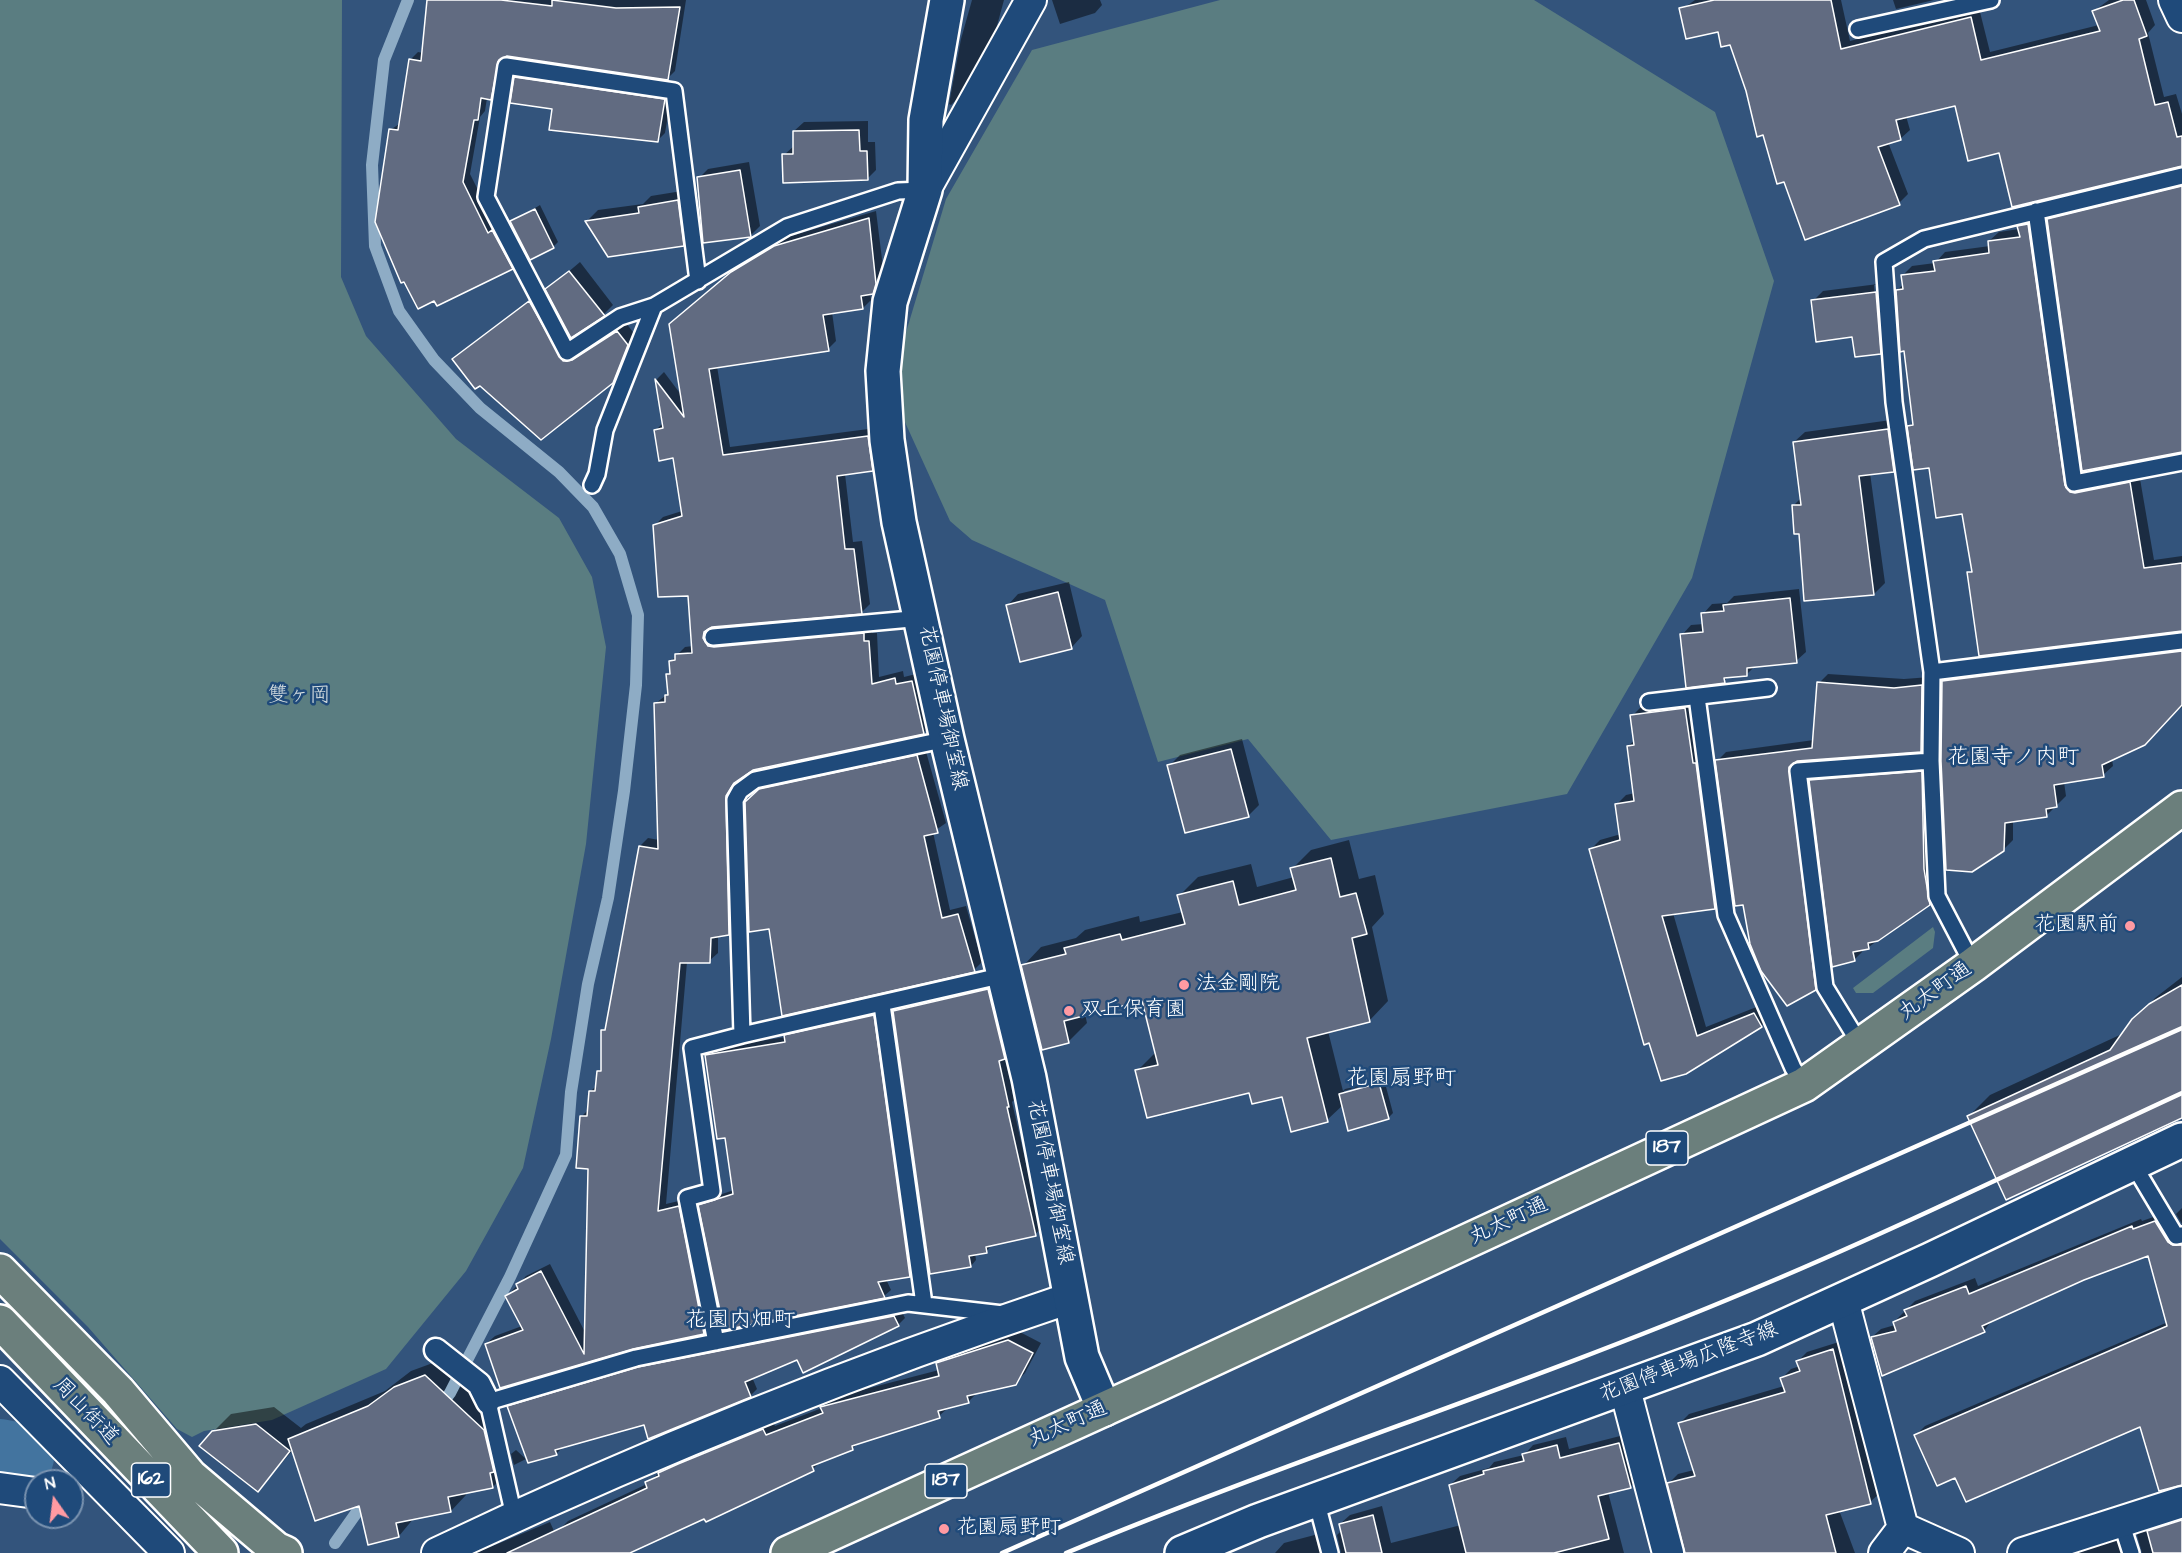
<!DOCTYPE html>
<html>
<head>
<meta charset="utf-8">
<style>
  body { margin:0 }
  #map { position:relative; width:2182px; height:1553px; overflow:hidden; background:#33547c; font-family:"Architects Daughter",sans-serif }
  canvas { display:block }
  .north { position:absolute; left:24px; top:1469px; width:60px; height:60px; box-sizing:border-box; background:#1f4a7a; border:2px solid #7992af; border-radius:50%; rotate:346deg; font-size:16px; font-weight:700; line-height:24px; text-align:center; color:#fff }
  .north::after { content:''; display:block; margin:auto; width:21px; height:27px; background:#ff9aa2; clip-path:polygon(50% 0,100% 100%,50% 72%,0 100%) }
</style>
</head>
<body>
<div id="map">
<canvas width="2182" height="1553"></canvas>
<div class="north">N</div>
</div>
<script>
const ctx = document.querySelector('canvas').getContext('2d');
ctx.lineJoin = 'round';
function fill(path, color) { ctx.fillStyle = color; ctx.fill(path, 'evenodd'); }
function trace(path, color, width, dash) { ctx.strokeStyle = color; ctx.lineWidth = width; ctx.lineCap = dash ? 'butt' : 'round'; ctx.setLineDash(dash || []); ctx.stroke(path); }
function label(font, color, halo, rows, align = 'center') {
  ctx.font = font + ' "Architects Daughter","Klee One",sans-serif'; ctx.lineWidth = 5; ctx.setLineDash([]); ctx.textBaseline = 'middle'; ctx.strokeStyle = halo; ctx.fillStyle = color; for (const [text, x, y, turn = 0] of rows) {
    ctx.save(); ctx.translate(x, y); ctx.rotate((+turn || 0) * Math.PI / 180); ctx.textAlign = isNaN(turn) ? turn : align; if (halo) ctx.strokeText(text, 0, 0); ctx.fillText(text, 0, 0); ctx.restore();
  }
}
const green = new Path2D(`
  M0,0H342L341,277L366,336L456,439L559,518L592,577L606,647L586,844L551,1039L523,1168L466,1271L386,1369L272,1420L204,1431L192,1437L177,1429L88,1327L0,1239Z
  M1220,0H1534L1715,112L1774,281L1692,578L1567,794L1331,840L1248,739L1158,762L1105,600L972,540L950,521L904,420L901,349L946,199L1032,50Z
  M1933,927L1935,932L1933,948L1873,993H1856L1853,988Z`);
const shadow = new Path2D(`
  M429,0H686L675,71L667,79L505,56L498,91L490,98H487L485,111L480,117L470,174L496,226L519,260L512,268L390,130L401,123L410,60L418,52L423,53Z
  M972,0H1004L995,33L959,97L951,105L949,104L961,39Z
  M1052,0H1100L1102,5L1095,13L1060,24Z
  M1695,0H1841L1850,41L1979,8L1990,52L2099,25L2094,11L2109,0H2146L2155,25L2148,33L2164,97L2176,94L2182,114V165L2000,151L1956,104L1906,116L1910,130L1900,139L1888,142L1908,194L1899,203L1785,180L1764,133L1731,44L1719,30L1681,10Z
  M1893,0H1934L1896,9Z
  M523,70L672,92L665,133L658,140L554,108L516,78Z
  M868,121V142H875L876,170L867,179L784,155L795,145L794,131L804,122Z
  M749,162L760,226L751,235L699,178L708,169Z
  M2182,179V452L2049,220L2059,209Z
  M688,190L694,234L683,245L587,221L598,210L643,204L651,196Z
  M540,205L558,242L553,247L512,222Z
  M876,211L884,275L881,284L870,293L871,300L863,308L832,312L836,341L828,349L717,366L730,447L876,428L880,462L872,470L845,474L853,542L862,541L870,604L862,612L712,626L711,630L717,638L872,626V633H877L879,677L903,671L904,677L920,673L932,724L923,733L752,769L739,778L734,786L737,926L729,934L718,936V953L709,961L687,962L666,1204L687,1199L712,1325L704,1333L633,1347L501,1386L486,1344L495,1336L522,1326L507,1296L526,1276L550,1264L586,1334L589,1167L582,1116L589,1109L590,1092L598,1084L599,1071L603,1068V1031L607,1026L640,846L648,838L659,840L656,703L669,693L667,675L671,671V661L685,647L693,646L690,594L654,526L663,517L682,511L674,457L656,430L663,423L656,380L664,372L682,396L679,316L741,264L784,238Z
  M2037,215L2075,479L2139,473L2154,560L2182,556V630L1969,573L1973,569L1964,512L1909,427L1914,421L1897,290L1904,284L1903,275L1912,266L1935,263L1945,252L1990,246L1989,241L1999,232L2019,229L2028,217Z
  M580,262L613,305L604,314L547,290Z
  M1886,283L1890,343L1880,353L1854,335L1813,301L1823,291ZM1874,285H1877L1882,346H1879Z
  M539,294L572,352H583L626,323L636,336L622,372L612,382L454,359Z
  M1898,419L1904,460L1893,470L1870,473L1885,583L1874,594L1800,532L1793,506L1802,497L1794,442L1805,432Z
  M1069,582L1082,636L1072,647L1021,660L1008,605L1018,594Z
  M1799,589L1806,652L1796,661L1756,665L1747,674L1729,676L1724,681L1682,635L1691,625L1704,624L1703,614L1712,604L1727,603L1734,596Z
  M2182,643V707L2112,759L2113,766L2103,775L2064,782L2066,796L2046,816L2013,820V840L2003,850L1943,681L1953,672Z
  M1828,674L1904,679L1930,677V742L1921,750L1797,760L1824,980L1815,989L1717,761L1726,752L1814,740L1819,683Z
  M1694,699L1724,898L1715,907L1673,913L1706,1027L1764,1004L1770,1017L1761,1026L1686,1072L1591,849L1600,840L1621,834L1617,804L1626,795L1635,793L1628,746L1635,740L1632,716L1641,707Z
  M1242,739L1259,805L1248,816L1169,766L1180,755Z
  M925,748L946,823L933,832L950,910L966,906L982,962L974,970L770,928L746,803L749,799L769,781Z
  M1929,764L1937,895L1869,947L1862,949V952L1854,960L1811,780L1819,772Z
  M1349,840L1359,879L1375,875L1384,914L1372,927L1388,1001L1370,1020L1328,1031L1343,1091L1345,1089L1384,1080L1344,1091V1094L1385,1083L1393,1113L1388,1118L1343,1105L1327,1120L1283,1095L1137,1071L1156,1052L1143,999L1085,1014L1087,1023L1068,1042L1023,966L1041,947L1076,938L1085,930L1139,916L1140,922L1183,912L1179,896L1198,877L1251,864L1257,887L1294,877L1292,869L1311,850Z
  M2182,977V1117L1969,1116L1990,1095L2124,1033L2155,998Z
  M994,984L1010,1052L1005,1057L1014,1100L1012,1102L1041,1229L1035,1234L992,1244L986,1252L975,1253L976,1260L971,1266L894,1011L900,1005Z
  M880,1009V1012L792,1032V1035L881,1015L916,1269L910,1276L886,1279L891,1290L884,1296L725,1329L700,1205L707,1199L734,1190L726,1136L707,1055L714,1048L786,1037L793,1029Z
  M2182,1208V1224L2176,1214Z
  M2165,1213L2182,1236V1463L2141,1425L1956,1476L1916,1435L1925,1426L2168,1322L2149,1254L2083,1279L1992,1320L1984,1331L1872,1337L1881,1329L1895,1325L1894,1322L1915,1301L1975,1278L1978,1286L2141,1219L2142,1221Z
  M901,1310L905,1318L898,1325L798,1358L752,1377L757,1389L750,1396L563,1447L556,1454L509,1407L515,1400L646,1361Z
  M1018,1331L1041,1343L1025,1373L1015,1383L978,1392L968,1402L949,1407L939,1416L858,1443L853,1448L822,1460L813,1469L626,1553H569L559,1530L568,1521L647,1484L669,1463L773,1421L775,1426L822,1408L831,1398L939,1370L938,1364L947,1354Z
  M1842,1341L1880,1493L1870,1502L1839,1510L1855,1553H1685L1669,1483L1678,1474L1694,1470L1680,1423L1689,1414L1784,1386L1782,1378L1791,1369L1800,1366L1798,1361L1807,1352Z
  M441,1360L500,1415L509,1455L506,1458L508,1471L493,1487L465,1492L466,1495L451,1511L414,1518L399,1536L293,1450L258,1490L213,1432L231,1414L274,1407L301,1428L306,1424L385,1391L411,1371Z
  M1628,1434L1639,1478L1630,1487L1608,1492L1624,1553H1275L1284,1543L1326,1532L1332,1551L1341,1553L1337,1535L1342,1530L1340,1524L1350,1515L1382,1506L1391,1543L1461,1525L1450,1485L1460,1476L1489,1468L1494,1462L1524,1455L1533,1445L1566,1437L1569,1449Z
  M516,1450L526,1459L514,1465L511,1454Z
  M2182,1516V1553H2142L2137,1535L2145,1528Z
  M550,1522L562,1549L558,1553H476Z
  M2125,1534L2133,1553H2066Z`);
const stream = new Path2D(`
  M408,0L384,60L372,165L375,246L399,311L434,360L480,408L559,472L593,507L620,554L638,615L636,685L624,791L608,898L588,984L571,1092L566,1155L510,1277L450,1393L438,1409
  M335,1543L369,1495`);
const river = new Path2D(`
  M0,1453L20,1457`);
const building = new Path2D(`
  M427,0H501L552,6V0L616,8L680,7L668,80L507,56L499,60L491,100L481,98L478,120H474L463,182L488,233L492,230L513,269L437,306L434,301L418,309L404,282L401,283L375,222L389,129L398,130L409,59L421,61Z
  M1714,0H1831L1841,49L1971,17L1981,60L2100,31L2092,11L2123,0H2134L2147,36L2139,39L2155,105L2168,102L2177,137L2182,136V166L2012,207L1999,153L1968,161L1955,106L1896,120L1901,140L1878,147L1900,205L1805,240L1784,182L1777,184L1763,135L1757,137L1746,91L1730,45L1721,47L1718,32L1686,39L1679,8Z
  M514,77L665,99L658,142L549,130L552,109L510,103Z
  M859,130L860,151H867L868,180L783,183L782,154H793V131Z
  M740,170L751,237L703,243L697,177Z
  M2182,186V452L2082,471L2047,219Z
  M678,200L684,246L608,257L585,221L639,213L638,207Z
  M535,209L554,248L530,260L510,221Z
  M869,218L876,284L873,294L861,296L863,309L823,315L829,351L709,369L723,455L868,436L873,471L837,476L845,549H854L862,614L712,627L704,632L703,638L708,646L714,647L864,633V641H869L872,684L895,678L896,684L912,681L924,734L753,770L734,783L726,796L729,935L711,938L710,963H680L658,1211L679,1206L704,1334L633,1349L500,1388L485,1344L523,1330L505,1296L518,1289L516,1284L541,1271L584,1354L588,1169L576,1168L580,1116H587L589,1091H595L597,1071H601V1030H605L639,846L658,849L654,703L665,702V695H668L666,674H670L669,661L675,660V654L692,653L688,596L658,597L653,525L682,516L673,458L659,461L654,430L663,428L655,379L684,417L669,324L731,272L774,246Z
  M2028,224L2065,485L2070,492L2075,493L2130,482L2144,568L2182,563V631L1979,656L1967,572H1972L1962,514L1936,518L1929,468L1913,470L1907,426L1913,425L1904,351L1900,352L1896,290L1903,289L1901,275L1935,271L1933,261L1989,253L1988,241L2020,237L2017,226Z
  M569,271L605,316L571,338L545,289Z
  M1876,292L1881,354L1855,357L1852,337L1816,342L1811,300Z
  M529,301L563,361L572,360L617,331L628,345L613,383L541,440L480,386L475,389L452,359Z
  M1888,429L1894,472L1859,476L1874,595L1804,601L1799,534H1794L1792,505H1801L1793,442Z
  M1058,592L1072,649L1020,662L1006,605Z
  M1790,598L1797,663L1747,668V676L1724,678L1725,683L1686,688L1680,634L1703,632L1701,613L1724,611L1723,605Z
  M2182,651V705L2145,745L2102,765L2104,777L2054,785L2057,807L2046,809L2047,817L2005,823L2004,851L1972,872L1946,870L1941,761L1942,681Z
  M1817,682L1894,688L1922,685L1921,752L1797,761L1789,767L1816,990L1787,1006L1761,971L1750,944L1743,905L1735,906L1715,760L1812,748Z
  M1685,708L1693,763H1696L1715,909L1662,916L1697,1036L1754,1013L1762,1027L1686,1074L1661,1081L1649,1043L1644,1045L1589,849L1620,840L1615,804L1634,801L1627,746L1634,745L1630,715Z
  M1231,749L1249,817L1185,833L1167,765Z
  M917,755L938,833L924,836L942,918L958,914L975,972L782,1016L769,929L749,932L745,802L759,789Z
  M1922,771L1924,869L1930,905L1878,941L1868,943L1869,949L1853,952L1855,961L1832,967L1809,780Z
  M1331,858L1340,897L1356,893L1367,934L1352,938L1370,1022L1307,1038L1328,1122L1291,1132L1282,1097L1252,1104L1249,1093L1147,1118L1135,1070L1158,1065L1142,1001L1064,1021L1069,1043L1042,1050L1021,965L1066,954L1064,948L1120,934L1122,940L1185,924L1177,895L1233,881L1239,905L1296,890L1290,868Z
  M2182,985V1118L2006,1200L1967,1116L2110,1050L2132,1019L2149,1004Z
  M988,989L1005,1059L999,1061L1009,1107H1007L1036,1236L986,1247L987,1253L969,1256L971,1267L930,1274L893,1011Z
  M874,1015L910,1277L878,1282L885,1298L724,1330L698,1205L733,1194L725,1138L717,1139L705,1055L785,1042L784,1035Z
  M1379,1083L1389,1119L1348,1131L1339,1094Z
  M2155,1221L2168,1242L2173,1245H2182V1485L2159,1491L2140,1427L1966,1502L1955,1478L1937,1486L1914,1435L2167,1326L2148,1256L2084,1280L1982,1326L1985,1332L1882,1376L1871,1337L1896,1331L1893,1322L1907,1316L1904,1310L1966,1286L1969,1294L2132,1226L2133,1229Z
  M894,1316L899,1326L803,1373L797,1360L745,1382L751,1397L648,1439L644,1425L555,1450L557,1455L528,1463L507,1406L638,1367Z
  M1008,1340L1033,1353L1016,1385L967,1396L969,1403L938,1411L940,1418L852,1446L853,1450L812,1466L814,1471L706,1522L704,1519L630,1553H507L647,1488L645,1482L659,1476L658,1473L678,1464L763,1429L766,1435L823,1413L820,1407L939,1376L936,1363Z
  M1833,1349L1871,1504L1826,1515L1836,1553H1685L1667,1483L1695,1476L1678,1423L1785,1392L1780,1378L1800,1371L1796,1361Z
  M425,1375L484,1430L494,1472L490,1473L493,1488L448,1497L451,1512L396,1523L399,1537L368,1545L359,1506L315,1521L288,1439L368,1406L394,1387Z
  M256,1424L290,1451L258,1492L199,1446L212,1431Z
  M1619,1443L1631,1488L1598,1496L1609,1539L1554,1553H1466L1449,1485L1484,1474L1483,1471L1524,1461L1522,1454L1557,1445L1560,1458Z
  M1373,1515L1382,1553H1346L1339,1524Z
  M2182,1520V1553H2153L2147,1531Z`);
const service = new Path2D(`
  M1858,29L1991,0
  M2036,211L2074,483L2182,462
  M654,306L620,317L567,352L486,197L506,66L674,91L698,281
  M592,485L597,474L605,430L654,306L787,227L898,191L925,190
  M713,637L922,618
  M1932,672L2182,641
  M1697,697L1726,915L1793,1068L1804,1085
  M1649,702L1768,688
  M947,739L755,780L740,791L735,800L742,1035L1004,975
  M1973,965L1937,896L1931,761L1932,672L1894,402L1884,262L1924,239L2182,176
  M882,1005L924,1304
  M1866,1043L1852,1031L1825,987L1798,771L1931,761
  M2133,1164L2176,1236L2182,1235
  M716,1342L687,1198L712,1191L692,1048L742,1035
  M1316,1500L1330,1553
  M514,1516L488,1402L636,1358L908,1303L1003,1314
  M2121,1522L2131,1553`);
const pedestrian = new Path2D(`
  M436,1350L479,1384L488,1402`);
const minor = new Path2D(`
  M2174,0L2182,17
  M925,190L1031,0
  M1843,1300L1903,1528L1884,1553
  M0,1381L169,1553
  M1625,1389L1668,1553
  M0,1488L36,1493
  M1903,1528L1959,1553
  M437,1553C643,1455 854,1370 1070,1298
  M2023,1553L2182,1502`);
const secondary = new Path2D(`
  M947,0L926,120L925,190L890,302L883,371L887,440L899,522L947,739L1029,1078L1082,1357L1104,1409
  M1182,1553L1258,1521L1757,1339L1930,1260L2182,1140`);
const primary = new Path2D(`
  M788,1553L1159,1384L1804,1085L1973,965L2182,808`);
const trunk = new Path2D(`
  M0,1271L118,1391L190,1476L276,1549L285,1553
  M0,1322L221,1553`);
const rail = new Path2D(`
  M1002,1553L2182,1028
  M1066,1553C1290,1460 1522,1386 1746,1292C1893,1231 2037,1160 2182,1093`);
const markers = [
  [2130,926,6,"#ff9aa2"],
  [1184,985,6,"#ff9aa2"],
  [1069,1011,6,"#ff9aa2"],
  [944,1529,6,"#ff9aa2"]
];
const shields = [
  [1667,1148,42],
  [151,1480,39],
  [946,1481,42]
];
const shieldNames = [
  ["187",1667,1148],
  ["162",151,1480],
  ["187",946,1481]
];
const parkNames = [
  ["雙ヶ岡",299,697]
];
const streetNames = [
  ["花園停車場御室線",942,708,78],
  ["丸太町通",1936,992,-36],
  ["花園停車場御室線",1049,1182,79],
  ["丸太町通",1509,1222,-25],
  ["花園停車場広隆寺線",1689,1363,-21],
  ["周山街道",85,1412,46],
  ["丸太町通",1068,1425,-24]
];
const poiNames = [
  ["花園駅前",2118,926,"right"],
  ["法金剛院",1196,985],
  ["双丘保育園",1081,1011],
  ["花園扇野町",956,1529]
];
const neighbourhoodNames = [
  ["花園寺ノ内町",2013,758],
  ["花園扇野町",1401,1079],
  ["花園内畑町",740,1321]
];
fill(green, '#5a7d81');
fill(shadow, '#0007');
trace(stream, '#8eacc5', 12);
trace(river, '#43749f', 68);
fill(building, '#616b81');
trace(building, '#fff', 1.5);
trace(service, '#fff', 20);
trace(pedestrian, '#fff', 27);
trace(minor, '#fff', 34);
trace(secondary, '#fff', 38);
trace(primary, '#fff', 38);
trace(trunk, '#fff', 38);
trace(service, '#1f4a7a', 15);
trace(pedestrian, '#1f4a7a', 22);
trace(minor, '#1f4a7a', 30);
trace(secondary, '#1f4a7a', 33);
trace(primary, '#6b7f7c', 33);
trace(trunk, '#6b7f7c', 33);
trace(rail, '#fff', 4.5);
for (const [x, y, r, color] of markers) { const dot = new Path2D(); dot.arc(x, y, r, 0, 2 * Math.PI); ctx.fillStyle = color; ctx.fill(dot); trace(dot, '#1f4a7a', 2); }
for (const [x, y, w] of shields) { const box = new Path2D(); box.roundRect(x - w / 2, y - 17, w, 34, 4.5); ctx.fillStyle = '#1f4a7a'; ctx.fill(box); trace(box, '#fff', 1.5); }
label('bold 20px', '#fff', null, shieldNames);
label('21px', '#d6dee0', '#1f4a7a', parkNames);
label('21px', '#fff', '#1f4a7a', streetNames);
label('21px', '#fff', '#1f4a7a', poiNames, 'left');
label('22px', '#fff', '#1f4a7a', neighbourhoodNames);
</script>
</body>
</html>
